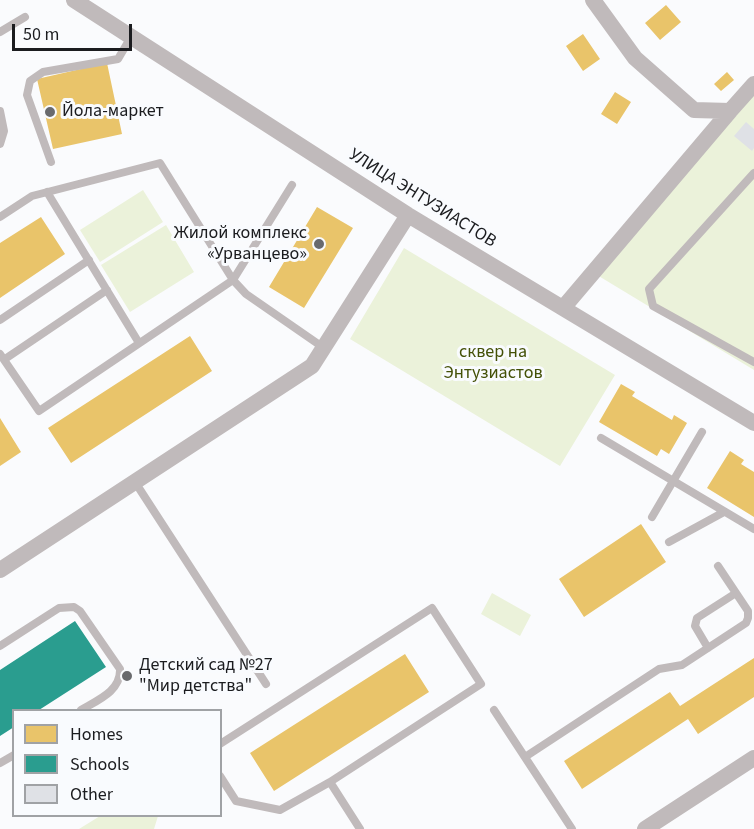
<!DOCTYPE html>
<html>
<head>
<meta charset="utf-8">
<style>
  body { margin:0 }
  #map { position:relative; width:754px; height:829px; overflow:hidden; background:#fafbfd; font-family:"Source Sans 3",sans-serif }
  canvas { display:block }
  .legend { position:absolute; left:12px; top:709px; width:210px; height:108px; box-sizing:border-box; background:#f9fbfe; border:2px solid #a0a2a5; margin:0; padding:8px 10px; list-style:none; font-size:18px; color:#1b1c1f }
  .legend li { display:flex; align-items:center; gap:12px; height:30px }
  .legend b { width:30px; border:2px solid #a0a2a5 }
  .scale { position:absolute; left:12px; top:24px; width:120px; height:27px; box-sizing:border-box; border:3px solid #1b1c1f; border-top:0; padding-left:8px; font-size:18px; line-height:21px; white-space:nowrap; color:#1b1c1f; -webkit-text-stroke:4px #f9fbfe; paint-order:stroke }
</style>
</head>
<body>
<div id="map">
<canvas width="754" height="829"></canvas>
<ul class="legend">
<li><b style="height:16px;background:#e9c46a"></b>Homes</li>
<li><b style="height:16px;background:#2a9d8f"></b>Schools</li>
<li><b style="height:16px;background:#dfe1e6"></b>Other</li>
</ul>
<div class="scale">50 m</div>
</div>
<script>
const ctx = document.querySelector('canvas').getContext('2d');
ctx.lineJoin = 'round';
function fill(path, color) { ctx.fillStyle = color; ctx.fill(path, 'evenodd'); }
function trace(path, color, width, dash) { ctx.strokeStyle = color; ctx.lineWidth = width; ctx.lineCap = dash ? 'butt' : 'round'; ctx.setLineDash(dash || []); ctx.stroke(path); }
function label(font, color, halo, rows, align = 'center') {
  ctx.font = font + ' "Source Sans 3",sans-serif'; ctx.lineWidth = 6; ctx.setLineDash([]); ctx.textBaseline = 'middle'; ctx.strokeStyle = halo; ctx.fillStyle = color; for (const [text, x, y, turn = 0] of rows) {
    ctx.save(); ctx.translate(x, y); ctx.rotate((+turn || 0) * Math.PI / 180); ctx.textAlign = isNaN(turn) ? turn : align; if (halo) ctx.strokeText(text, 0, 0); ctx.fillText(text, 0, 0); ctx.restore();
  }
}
const green = new Path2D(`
  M754,95V370L597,275Z
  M143,190L163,222L100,262L80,230Z
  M166,225L194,272L130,312L101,265Z
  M404,248L615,375L560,466L350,339Z
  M492,593L531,615L520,636L481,614Z
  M100,816H158L154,829H79Z`);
const homes = new Path2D(`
  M666,5L681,22L660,40L645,23Z
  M583,34L600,59L583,71L566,46Z
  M107,63L122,134L53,149L37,79Z
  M727,72L734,80L721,91L714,84Z
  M615,92L631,102L617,124L601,114Z
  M317,207L353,228L304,308L269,287Z
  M41,217L65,254L0,298V243Z
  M190,336L212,371L71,463L48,428Z
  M621,384L635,392L632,396L672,420L674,415L687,423L669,454L661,449L657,456L599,422Z
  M0,418L21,452L0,466Z
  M730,451L744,460L741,464L754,472V517L707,488Z
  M641,524L666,562L584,617L559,579Z
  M405,654L429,692L274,791L250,753Z
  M754,658V697L698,734L688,719L582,789L564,761L670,692L680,706Z`);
const schools = new Path2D(`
  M75,621L106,667L39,710H14V727L0,736V670Z`);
const building = new Path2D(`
  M746,122L754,129V148L752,151L734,136Z`);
const lane = new Path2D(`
  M0,32L25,17
  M0,111L4,131L0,144
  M51,162L27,95L30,81L43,72L118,59L131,37
  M754,173L649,289L653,306L754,362
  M292,185L233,280L246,294L324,348
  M47,192L139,343
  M0,217L32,196L160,163L233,280L39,411L0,354
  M0,320L89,260
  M5,359L107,290
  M601,438L754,529
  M135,482L266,684
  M652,517L702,432
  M669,542L724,512
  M0,646L59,608L74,607L80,611L120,669C121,691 98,700 81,710
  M708,648L695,626L697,618L736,593
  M494,710L572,829
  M220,744L432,608L481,684L330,782L280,810L236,801L220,776
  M525,757L659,669L682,665L746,623L748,618V611L718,566
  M0,763L14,755
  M330,782L360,829`);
const street = new Path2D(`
  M74,0L408,215L754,423
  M593,0L635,58L694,110L730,111L754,84
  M563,308L730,111
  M0,570L312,366L408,215
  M645,829L754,758`);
const markers = [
  [50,112,6,"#696a6d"],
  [319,244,6,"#696a6d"],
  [127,676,6,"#696a6d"]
];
const poiNames = [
  ["Йола-маркет",62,112],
  ["Жилой комплекс",307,234,"right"],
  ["«Урванцево»",307,255,"right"],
  ["Детский сад №27",139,666],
  ["\"Мир детства\"",139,687]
];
const streetNames = [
  ["УЛИЦА ЭНТУЗИАСТОВ",422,199,32]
];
const parkNames = [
  ["сквер на",493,353],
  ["Энтузиастов",493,374]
];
fill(green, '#ebf2da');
fill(homes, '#e9c46a');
fill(schools, '#2a9d8f');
fill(building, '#dfe1e6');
trace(lane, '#c0babb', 8);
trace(street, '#c0babb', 16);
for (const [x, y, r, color] of markers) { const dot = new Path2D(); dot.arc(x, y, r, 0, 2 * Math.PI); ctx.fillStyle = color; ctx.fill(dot); trace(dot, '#f9fbfe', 2); }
label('18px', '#1b1c1f', '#f9fbfe', poiNames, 'left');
label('18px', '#1b1c1f', '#f9fbfe', streetNames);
label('18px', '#445108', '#f9fbfe', parkNames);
</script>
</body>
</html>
